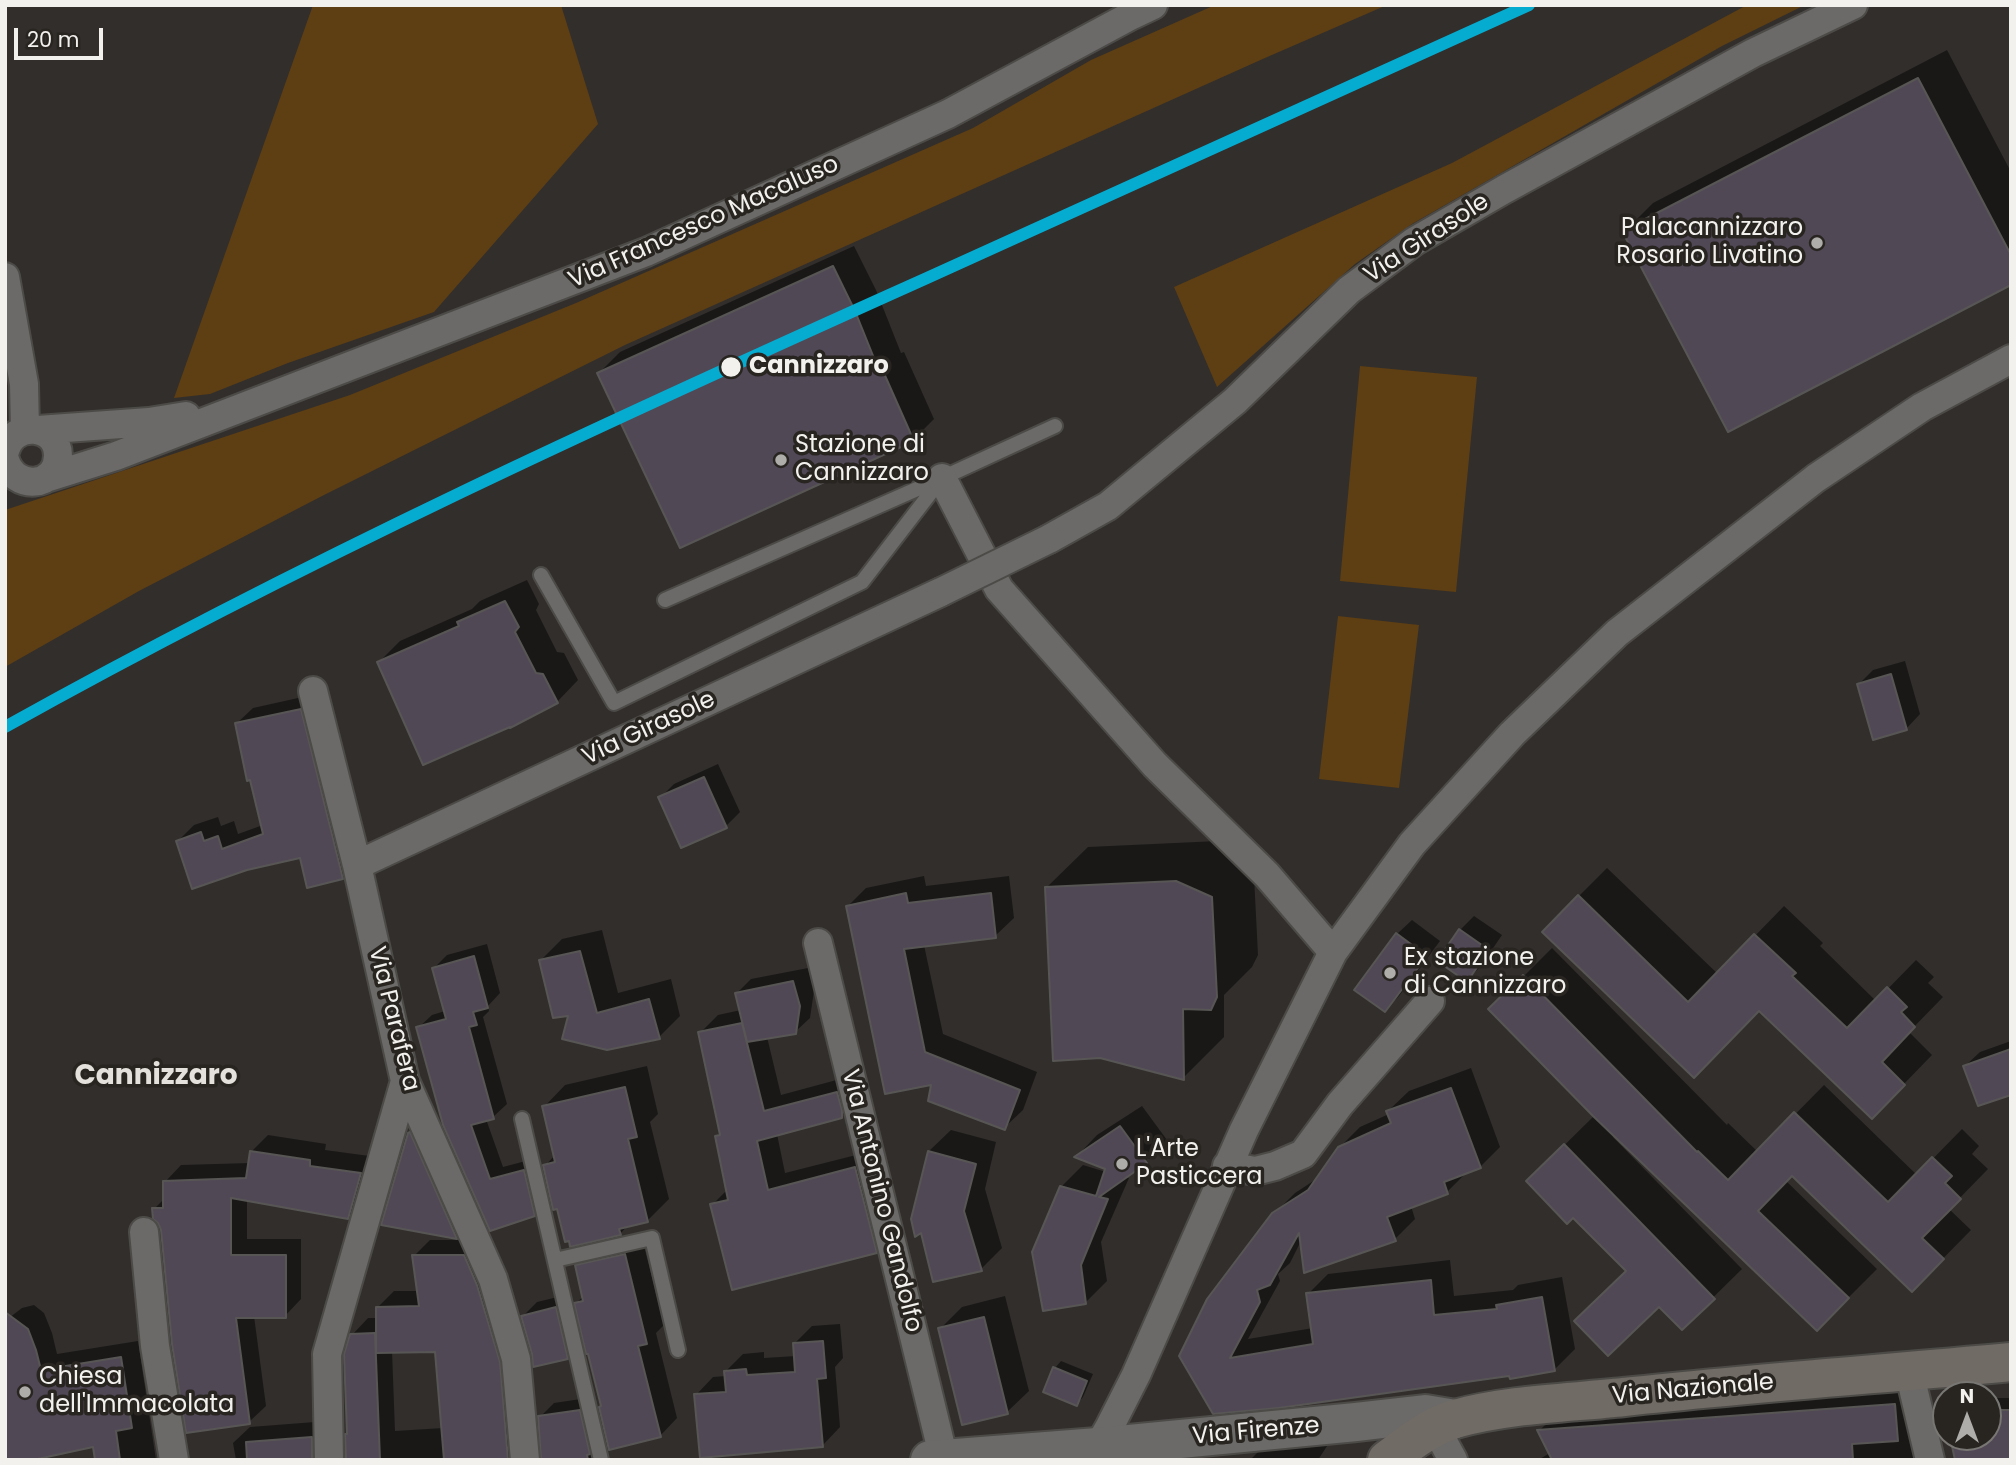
<!DOCTYPE html>
<html>
<head>
<meta charset="utf-8">
<style>
  body { margin:0 }
  #map { position:relative; width:2016px; height:1465px; overflow:hidden; background:#312e2c; font-family:Poppins,sans-serif }
  canvas { display:block }
  .frame { position:absolute; inset:0; border:7px solid #f3f1ee; pointer-events:none }
  .north { position:absolute; left:1932px; top:1381px; width:70px; height:70px; box-sizing:border-box; background:#282521; border:2px solid #797773; border-radius:50%; rotate:0deg; font-size:19px; font-weight:700; line-height:28px; text-align:center; color:#f3f1ee }
  .north::after { content:''; display:block; margin:auto; width:24px; height:32px; background:#afadaa; clip-path:polygon(50% 0,100% 100%,50% 72%,0 100%) }
  .scale { position:absolute; left:14px; top:28px; width:89px; height:32px; box-sizing:border-box; border:4px solid #f3f1ee; border-top:0; padding-left:9px; font-size:21px; line-height:24px; white-space:nowrap; color:#f3f1ee; -webkit-text-stroke:5px #282521; paint-order:stroke }
</style>
</head>
<body>
<div id="map">
<canvas width="2016" height="1465"></canvas>
<div class="frame"></div>
<div class="north">N</div>
<div class="scale">20 m</div>
</div>
<script>
const ctx = document.querySelector('canvas').getContext('2d');
ctx.lineJoin = 'round';
function fill(path, color) { ctx.fillStyle = color; ctx.fill(path, 'evenodd'); }
function trace(path, color, width, dash) { ctx.strokeStyle = color; ctx.lineWidth = width; ctx.lineCap = dash ? 'butt' : 'round'; ctx.setLineDash(dash || []); ctx.stroke(path); }
function label(font, color, halo, rows, align = 'center') {
  ctx.font = font + ' Poppins,sans-serif'; ctx.lineWidth = 7; ctx.setLineDash([]); ctx.textBaseline = 'middle'; ctx.strokeStyle = halo; ctx.fillStyle = color; for (const [text, x, y, turn = 0] of rows) {
    ctx.save(); ctx.translate(x, y); ctx.rotate((+turn || 0) * Math.PI / 180); ctx.textAlign = isNaN(turn) ? turn : align; if (halo) ctx.strokeText(text, 0, 0); ctx.fillText(text, 0, 0); ctx.restore();
  }
}
const green = new Path2D(`
  M313,5H561L598,124L434,312L288,363L210,394L174,398Z
  M1215,5H1387L1265,58L625,345L324,495L139,591L5,667V510L350,395L576,303L973,128L1091,60Z
  M1747,5H1805L1722,46L1412,224L1355,264L1217,387L1174,287L1452,163Z
  M1360,366L1477,377L1456,592L1340,581Z
  M1338,616L1419,625L1399,788L1319,779Z`);
const shadow = new Path2D(`
  M1947,50L2011,172V283L1625,231L1653,203Z
  M854,246L876,290L901,353L904,352L934,419L913,440L599,373L620,352Z
  M527,580L539,604L536,610L557,652L564,653L578,680L557,702L379,662L400,641L472,609L480,601Z
  M1905,661L1920,714L1906,729L1858,685L1873,670Z
  M316,694L358,862L342,878L301,856L247,868L178,841L194,825L218,817L221,826L234,821L238,834L263,825L236,724L253,708Z
  M718,764L740,812L726,826L660,798L674,784Z
  M1218,841L1253,856L1258,955L1252,967L1224,995V1037L1183,1078L1047,887L1088,847Z
  M1607,868L1718,974L1784,906L1823,943L1820,946L1876,1001L1916,960L1934,977L1928,983L1943,997L1909,1032L1932,1055L1900,1088L1759,1009L1694,1076L1579,896Z
  M924,876L926,886L1009,876L1014,918L995,936L924,945L943,1034L1037,1072L1023,1110L1004,1128L934,1082L848,906L866,888Z
  M1474,916L1502,935L1481,966L1467,980L1460,930Z
  M1412,920L1440,941L1399,996L1385,1010L1397,934Z
  M602,930L618,993L671,979L680,1016L659,1037L570,1014L541,960L562,939Z
  M487,944L500,993L488,1006L489,1011L483,1017L507,1104L493,1117L486,1119L503,1167L537,1158L547,1202L534,1215L491,1229L418,1028L432,1015L445,1011L434,968L447,955Z
  M1552,948L1727,1125L1728,1123L1758,1152L1824,1085L1917,1175L1962,1129L1979,1146L1972,1154L1988,1169L1949,1209L1971,1230L1919,1283L1792,1174L1786,1181L1877,1269L1817,1329L1616,1135L1613,1137L1742,1269L1682,1328L1573,1215L1528,1181L1595,1115L1491,1009Z
  M808,968L814,991L810,1018L795,1032L767,1037L781,1095L855,1075L859,1099L841,1117L777,1134L785,1173L872,1151L894,1234L876,1252L712,1205L728,1189L717,1136L721,1132L700,1033L718,1015L741,1010L737,993L751,979Z
  M2011,1041V1093L1965,1066L1980,1052Z
  M647,1066L658,1114L650,1122L669,1199L647,1221L628,1225L620,1234L545,1166L555,1155L544,1107L565,1085Z
  M1471,1068L1500,1147L1480,1167L1468,1171L1447,1192L1411,1206L1415,1219L1395,1239L1301,1241L1290,1263L1278,1274L1280,1281L1248,1339L1313,1328L1308,1294L1328,1274L1450,1260L1454,1296L1513,1290L1518,1285L1562,1277L1575,1349L1554,1370L1510,1374L1181,1356L1274,1214L1295,1193L1318,1178L1339,1148L1360,1127L1389,1114L1388,1111L1409,1091Z
  M1142,1106L1167,1140L1145,1161L1124,1177L1129,1178L1101,1242L1107,1281L1086,1302L1061,1187L1083,1165L1106,1172L1107,1168L1077,1156L1097,1135Z
  M423,1119L470,1224L456,1237L383,1224L409,1134Z
  M951,1130L996,1142L985,1189L1002,1248L981,1269L929,1151Z
  M268,1135L326,1144L325,1150L377,1157L364,1200L348,1217L247,1199V1239H301V1299L285,1316H254L266,1406L249,1422L154,1209L165,1198V1182L181,1165L250,1163L252,1151Z
  M642,1238L664,1325L656,1333L677,1418L660,1436L603,1405L576,1303L584,1296L577,1266L594,1249Z
  M430,1240H481L523,1460H347L352,1335L368,1318H378L377,1308L394,1291H419L414,1256ZM437,1350L443,1428L395,1431L392,1351Z
  M570,1294L581,1343L567,1357L523,1316L537,1302Z
  M1005,1296L1029,1391L1007,1412L940,1329L962,1307Z
  M34,1305L44,1313L52,1333L57,1354L138,1341L156,1460H97L95,1445L5,1321L22,1308Z
  M840,1324L843,1358L835,1367L840,1427L823,1445L696,1395L713,1377L726,1376V1371L743,1354L764,1352V1358L796,1356L794,1344L812,1326Z
  M1061,1361L1093,1374L1083,1397L1077,1404L1055,1368Z
  M1913,1386L1941,1460H1538L1550,1453L1539,1431L1557,1413Z
  M594,1397L603,1439L601,1441L603,1450L593,1460H543L540,1417L554,1403Z
  M1988,1398H2011V1458L1952,1437H1988Z
  M328,1421L342,1460H236L233,1443L250,1427Z
  M1329,1443L1318,1460H1250L1260,1450Z`);
const building = new Path2D(`
  M1918,78L2011,255V285L1728,432L1622,231Z
  M833,266L855,311L880,373L883,371L914,441L680,548L597,373Z
  M505,601L519,627L515,632L536,673L543,674L558,703L510,728V727L423,765L377,662L459,626L457,622Z
  M1891,674L1907,730L1873,740L1857,684Z
  M301,709L343,879L307,888L300,858L247,870L192,889L176,841L201,832L204,841L218,836L222,849L263,834L250,780L247,781L235,723Z
  M704,777L727,828L681,848L658,797Z
  M1176,881L1212,897L1217,997L1211,1010L1183,1009L1184,1080L1100,1058L1053,1061L1045,887Z
  M906,893L908,903L991,893L996,938L904,949L925,1052L1020,1090L1005,1130L928,1101L931,1085L885,1094L846,906Z
  M1578,895L1688,1002L1754,934L1796,973L1792,976L1847,1028L1887,987L1907,1007L1901,1012L1915,1027L1882,1062L1905,1085L1872,1119L1759,1011L1694,1078L1542,932Z
  M1459,929L1489,950L1467,982L1437,961Z
  M1396,933L1427,956L1385,1012L1354,990Z
  M580,951L597,1013L649,999L660,1039L607,1050L562,1039L568,1016L553,1018L539,960Z
  M474,956L488,1008L473,1012L477,1025L469,1027L494,1119L471,1125L490,1179L524,1170L535,1216L490,1231L443,1125L416,1027L446,1019L432,968Z
  M1523,975L1697,1152L1698,1151L1728,1180L1794,1112L1888,1202L1932,1157L1952,1176L1945,1183L1961,1199L1922,1238L1944,1259L1912,1292L1792,1176L1758,1211L1849,1298L1817,1331L1593,1116L1488,1009Z
  M793,981L800,1006L796,1034L747,1042L735,993Z
  M742,1023L764,1111L837,1092L842,1110V1118L757,1141L768,1190L855,1167L877,1253L732,1290L710,1204L728,1200L715,1136L720,1135L698,1032Z
  M2011,1049V1095L1978,1106L1963,1066Z
  M625,1087L637,1137L628,1139L648,1222L619,1229L621,1235L570,1247L569,1241L565,1242L557,1209L553,1210L543,1165L555,1162L542,1106Z
  M1451,1088L1481,1168L1444,1182L1448,1194L1387,1217L1396,1241L1304,1273L1299,1233L1270,1285L1257,1290L1260,1302L1230,1358L1313,1344L1306,1293L1431,1280L1434,1315L1497,1309L1496,1305L1542,1297L1555,1371L1510,1379L1509,1376L1279,1408L1213,1414L1179,1356L1207,1299L1272,1213L1308,1190L1338,1147L1391,1123L1386,1111Z
  M1120,1126L1147,1163L1099,1197L1108,1199L1081,1265L1086,1304L1043,1311L1032,1252L1060,1186L1096,1196L1105,1169L1074,1157Z
  M410,1132L457,1239L381,1225L408,1133Z
  M1564,1144L1715,1299L1682,1330L1659,1307L1608,1356L1574,1321L1626,1271L1573,1218L1567,1224L1526,1181Z
  M250,1151L310,1160V1166L361,1173L348,1219L231,1198V1255H286V1318H236L250,1424L186,1433L172,1344L161,1230L158,1223L153,1219L152,1208H163V1181L246,1178Z
  M928,1151L976,1164L964,1211L982,1271L933,1282L921,1233L915,1237L911,1219Z
  M625,1254L647,1344L638,1346L661,1437L609,1450L599,1407L601,1406L588,1354H586L574,1303L583,1301L575,1265Z
  M412,1255H464L477,1285L500,1362L508,1460H444L435,1352L376,1353V1307L419,1306Z
  M556,1307L568,1359L533,1367L532,1354L521,1316Z
  M5,1312L28,1329L36,1350L41,1370L121,1357L132,1428L116,1431L120,1460H95L93,1447L33,1460H5Z
  M984,1317L1008,1414L962,1425L938,1328Z
  M375,1333L380,1460H346L345,1434H347L344,1354L350,1334Z
  M823,1341L826,1378L817,1379L823,1447L700,1458L694,1394L726,1392L724,1371L746,1369L747,1375L795,1372L793,1343Z
  M1053,1367L1087,1381L1077,1406L1043,1392Z
  M1895,1404L1898,1441L1852,1444L1853,1460H1552L1537,1430Z
  M580,1410L590,1454L587,1455L588,1460H541L538,1416Z
  M1988,1410H2011V1460H1955L1950,1437H1988Z
  M312,1437V1460H247L246,1442Z`);
const lane = new Path2D(`
  M541,575L614,703L862,582L942,478
  M665,600L942,478L1055,426
  M522,1119L601,1460
  M555,1260L652,1238L678,1350`);
const street = new Path2D(`
  M5,277L24,384L25,430
  M38,430L149,422L186,416
  M5,451C13,420 58,424 58,456C57,488 14,491 5,460
  M46,478L116,456L646,252L948,114L1132,15L1153,5
  M942,478L999,589L1155,765L1267,875L1333,952
  M1049,539L1108,506L1235,401L1349,290L1415,241L1505,189L1753,53L1853,5
  M313,691L357,865L405,1081L493,1279L516,1359L525,1460
  M357,865L941,592
  M818,943L944,1459
  M1227,1166L1255,1171L1275,1166L1303,1154L1340,1104L1430,1001
  M144,1232L155,1346L174,1460
  M1909,1371L1930,1460
  M1435,1427L1453,1460
  M1098,1447L1109,1428L1136,1375L1244,1130L1333,952L1412,844L1512,734L1617,633L1816,478L1922,407L2011,359
  M329,1460L327,1354L405,1081`);
const secondary = new Path2D(`
  M930,1460L1098,1447L1356,1422L1425,1414L1455,1419`);
const primary = new Path2D(`
  M1387,1460C1408,1444 1429,1427 1455,1419C1509,1404 1568,1403 1624,1397C1752,1383 1882,1374 2011,1362`);
const streetBridge = new Path2D(`
  M941,592L1049,539`);
const rail1 = new Path2D(`
  M5,727C304,560 615,418 927,278C1128,187 1328,96 1529,5`);
const markers = [
  [1817,243,7,"#afadaa"],
  [731,367,11,"#f3f1ee"],
  [781,460,7,"#afadaa"],
  [1390,973,7,"#afadaa"],
  [1122,1164,7,"#afadaa"],
  [25,1392,7,"#afadaa"]
];
const streetNames = [
  ["Via Francesco Macaluso",704,223,-24],
  ["Via Girasole",1427,239,-33],
  ["Via Girasole",649,729,-25],
  ["Via Parafera",393,1019,76],
  ["Via Antonino Gandolfo",881,1201,76],
  ["Via Nazionale",1693,1390,-5],
  ["Via Firenze",1256,1432,-5]
];
const poiNames = [
  ["Palacannizzaro",1803,229,"right"],
  ["Rosario Livatino",1803,257,"right"],
  ["Stazione di",795,446],
  ["Cannizzaro",795,474],
  ["Ex stazione",1404,959],
  ["di Cannizzaro",1404,987],
  ["L'Arte",1136,1150],
  ["Pasticcera",1136,1178],
  ["Chiesa",39,1378],
  ["dell'Immacolata",39,1406]
];
const stopNames = [
  ["Cannizzaro",749,367]
];
const quarterNames = [
  ["Cannizzaro",156,1077]
];
fill(green, '#5e3e13');
fill(shadow, '#0007');
fill(building, '#514856');
trace(building, '#585655', 2);
trace(lane, '#4d4b48', 18);
trace(street, '#4d4b48', 32);
trace(secondary, '#4d4b48', 42);
trace(primary, '#4d4b48', 42);
trace(lane, '#6b6a68', 14);
trace(street, '#6b6a68', 28);
trace(secondary, '#6b6a68', 38);
trace(primary, '#716b65', 38);
trace(streetBridge, '#4d4b48', 32, []);
trace(streetBridge, '#6b6a68', 28);
trace(rail1, '#06acd0', 12);
for (const [x, y, r, color] of markers) { const dot = new Path2D(); dot.arc(x, y, r, 0, 2 * Math.PI); ctx.fillStyle = color; ctx.fill(dot); trace(dot, '#282521', 2.5); }
label('24px', '#f3f1ee', '#282521', streetNames);
label('24px', '#f3f1ee', '#282521', poiNames, 'left');
label('bold 24px', '#f3f1ee', '#282521', stopNames, 'left');
label('bold 28px', '#e4e0db', '#282521', quarterNames);
</script>
</body>
</html>
